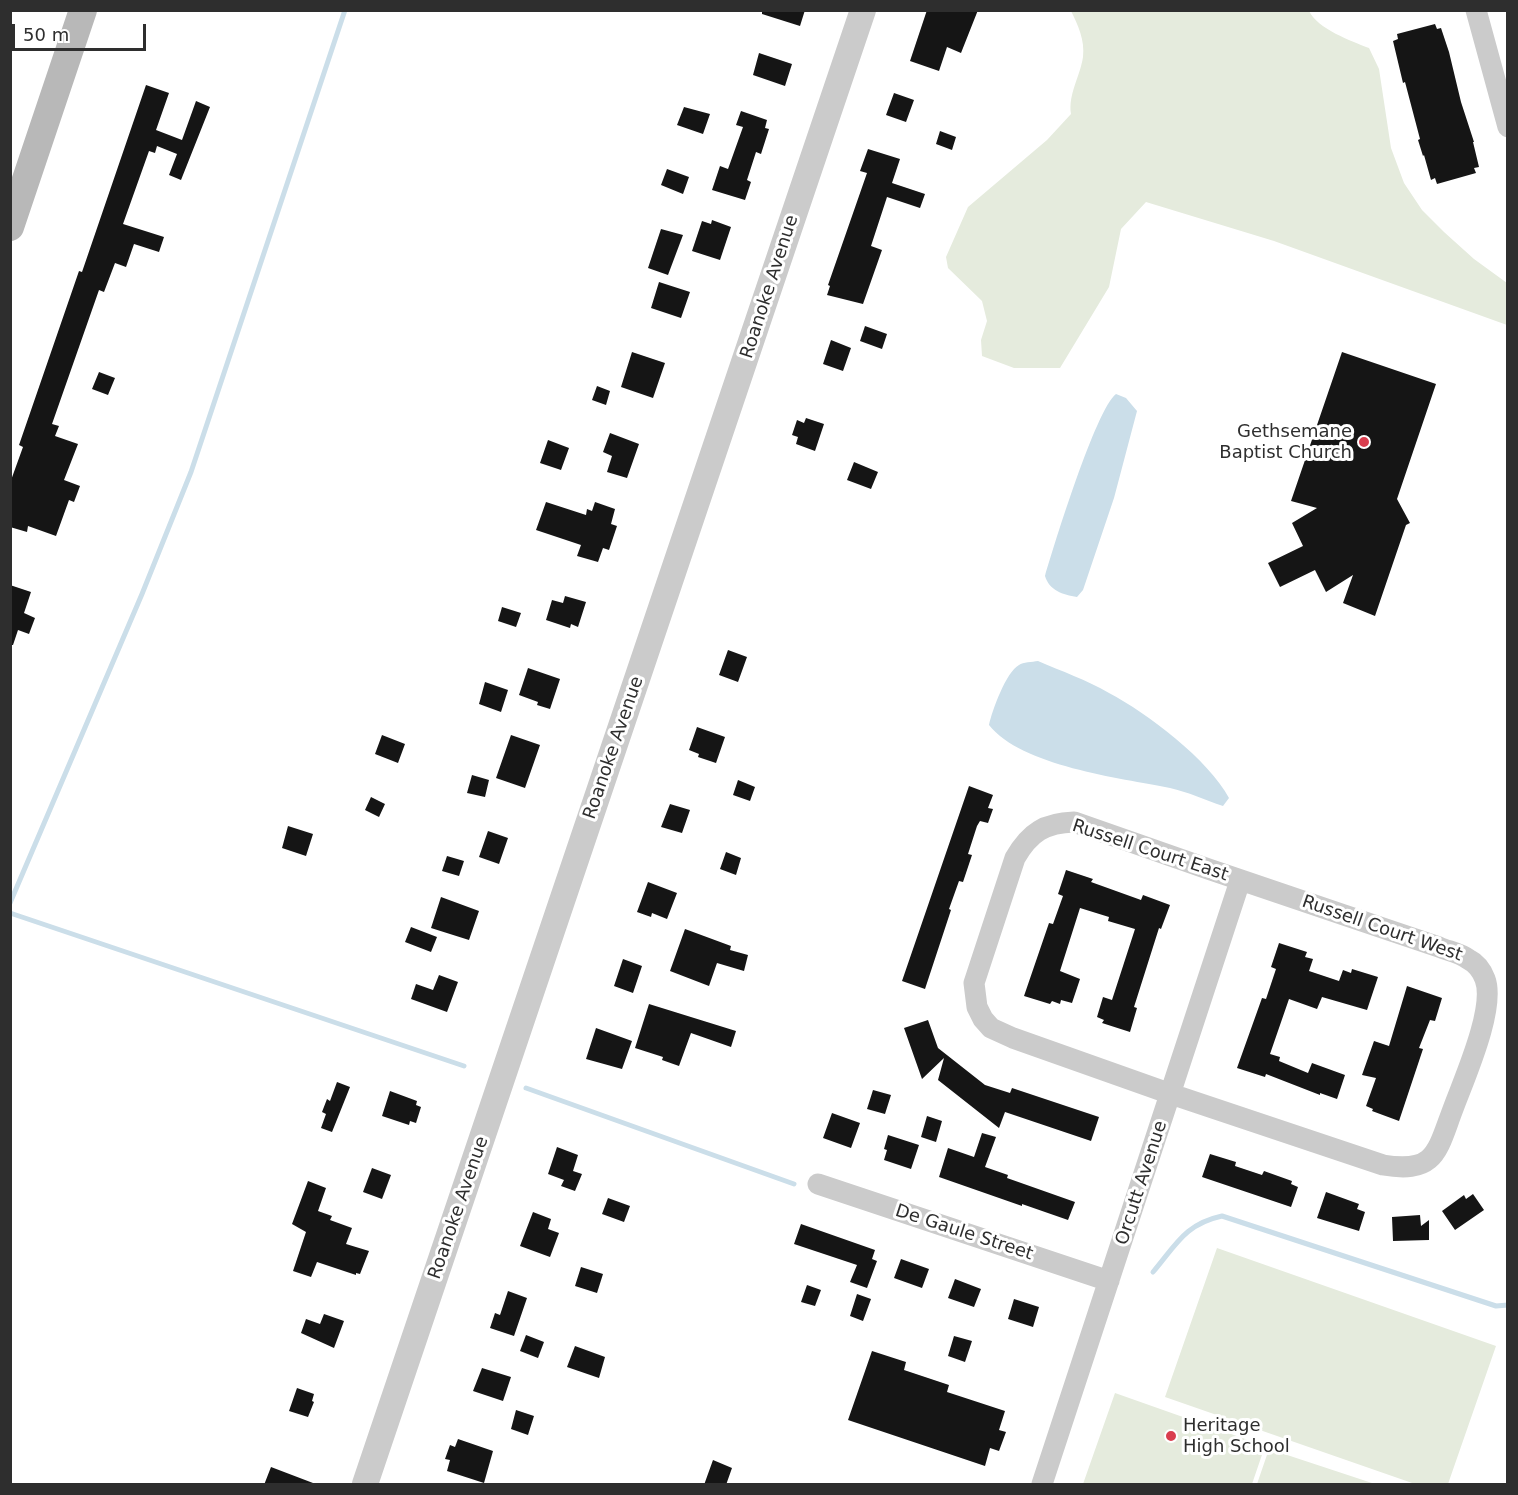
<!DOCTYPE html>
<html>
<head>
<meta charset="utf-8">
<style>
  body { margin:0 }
  #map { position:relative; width:1518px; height:1495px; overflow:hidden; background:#fff; font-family:"DejaVu Sans",sans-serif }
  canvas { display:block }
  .frame { position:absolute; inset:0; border:12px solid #2e2e2e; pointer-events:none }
  .scale { position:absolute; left:12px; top:24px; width:134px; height:27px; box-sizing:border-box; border:3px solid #2e2e2e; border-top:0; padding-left:8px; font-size:18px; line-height:21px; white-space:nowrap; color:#2e2e2e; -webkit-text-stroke:4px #fff; paint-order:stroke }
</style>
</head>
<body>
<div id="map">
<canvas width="1518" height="1495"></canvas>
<div class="frame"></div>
<div class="scale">50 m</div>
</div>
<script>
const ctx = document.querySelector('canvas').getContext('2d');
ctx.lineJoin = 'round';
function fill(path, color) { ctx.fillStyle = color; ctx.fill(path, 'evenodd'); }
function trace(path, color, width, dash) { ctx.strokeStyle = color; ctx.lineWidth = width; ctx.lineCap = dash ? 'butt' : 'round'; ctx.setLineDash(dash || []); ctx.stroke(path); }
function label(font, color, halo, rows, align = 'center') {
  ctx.font = font + ' "DejaVu Sans",sans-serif'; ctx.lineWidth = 6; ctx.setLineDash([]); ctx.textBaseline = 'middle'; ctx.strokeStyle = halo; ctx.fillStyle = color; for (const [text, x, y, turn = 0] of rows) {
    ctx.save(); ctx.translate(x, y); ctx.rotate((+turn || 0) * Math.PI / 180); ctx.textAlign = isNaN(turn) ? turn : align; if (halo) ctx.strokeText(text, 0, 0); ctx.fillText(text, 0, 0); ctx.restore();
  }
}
const green = new Path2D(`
  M1071,11H1309C1318,29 1351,41 1369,48L1379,69L1391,148L1404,183L1422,210L1444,232L1474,259L1507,283V325L1274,241L1146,202L1121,229L1109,287L1060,368H1014L982,356L981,340L987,321L982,301L948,268L946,257L968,207L1047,140L1071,114C1068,94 1080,77 1083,57C1085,40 1078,25 1071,11Z
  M1217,1248L1496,1346L1448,1484H1415L1165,1397Z
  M1115,1393L1265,1446L1252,1484H1083Z
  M1269,1449L1375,1484H1257Z`);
const water = new Path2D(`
  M1116,394L1126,398L1137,411L1114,498L1083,590L1077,597C1063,595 1049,590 1045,576C1054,545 1096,409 1116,394Z
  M1038,661C1061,671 1087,680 1109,693C1147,713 1209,760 1229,798L1223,806C1205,800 1188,792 1170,788C1120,778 1021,766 989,725C992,711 1006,672 1019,665C1023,662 1032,662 1038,661Z`);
const stream = new Path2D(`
  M10,903L142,594L191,472L345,10
  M10,913L464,1066
  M526,1088L794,1184
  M1153,1272C1176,1245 1185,1224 1222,1216L1496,1306L1508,1305`);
const building = new Path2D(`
  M762,10H805L800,26L762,14Z
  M927,10H978L961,53L947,47L939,71L910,61Z
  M1435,24L1437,29L1441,28L1449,52L1461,102L1474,142H1473L1479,167L1474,168L1476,173L1437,184L1435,178L1431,180L1424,155L1423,156L1418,140L1420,139L1405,82L1403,83L1393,41L1398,39L1397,34Z
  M759,53L792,64L785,86L753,75Z
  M146,85L169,93L156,130L182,140L196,101L210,107L181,180L169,175L177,154L157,146L155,153L149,151L123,224L164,237L159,252L134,244L126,267L115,263L104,292L99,290L52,424L59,426L55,436L78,444L64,480L80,486L74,502L69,500L56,536L28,526L27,532L10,527V483L23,447L19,445L79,271L82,272Z
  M894,93L914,100L906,122L886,115Z
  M684,107L710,114L703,134L677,125Z
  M741,111L767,120L765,128L769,129L761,154L756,152L747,180L751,182L745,200L712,190L720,166L728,169L743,127L736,125Z
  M940,131L956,137L952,150L936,144Z
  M868,149L900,159L892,183L925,194L920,208L887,197L871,246L882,250L863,304L827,295L830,286L828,285L867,173L860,171Z
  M667,169L689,177L683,194L661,185Z
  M712,220L731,227L720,260L692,251L702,221L711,224Z
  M661,229L683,235L668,275L648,268Z
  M659,282L690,292L681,318L651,308Z
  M865,326L887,334L882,349L860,341Z
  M831,340L851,348L843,371L823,364Z
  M632,352L665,363L653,398L621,387Z
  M1342,352L1436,384L1397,499L1410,523L1406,525L1375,616L1343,603L1353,575L1326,592L1315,570L1280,587L1268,563L1303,546L1292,523L1317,508L1291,501Z
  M99,372L115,378L108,395L92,389Z
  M597,386L610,391L606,405L592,400Z
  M806,418L824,424L815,451L796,444L798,437L792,435L797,420L804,423Z
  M610,433L639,444L627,478L607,472L612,456L603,452Z
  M548,440L569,448L561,470L540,463Z
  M854,462L878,472L871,489L847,480Z
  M546,502L586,515L587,509L592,511L595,502L615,509L611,524L617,526L609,550L603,548L598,562L577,556L581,545L536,530Z
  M10,585L31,592L24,613L35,618L29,634L18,630L13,645H10Z
  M565,596L586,602L578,627L571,624L570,628L546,620L552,600L563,603Z
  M502,607L521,613L516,627L498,621Z
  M728,650L747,657L738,682L719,675Z
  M528,668L560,679L550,709L537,705L538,702L519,695Z
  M485,682L508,690L501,712L479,704Z
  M697,727L725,737L716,763L698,757L699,754L689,750Z
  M382,735L405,744L398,763L375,754Z
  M511,735L540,745L525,788L496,778Z
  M472,775L489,780L485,797L467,793Z
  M738,780L755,787L750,801L733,795Z
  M969,786L993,795L988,808L993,809L988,823L980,821L977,826L968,854L972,855L963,882L959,881L949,909L951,910L925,989L902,981Z
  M371,797L385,804L379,817L365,810Z
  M670,804L690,810L682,833L661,827Z
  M288,826L313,834L306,856L282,848Z
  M488,831L508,838L499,864L479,857Z
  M726,852L741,858L736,875L720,869Z
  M447,856L464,861L459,876L442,871Z
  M1066,870L1093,879L1091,882L1141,900L1143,895L1170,905L1161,929L1159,928L1134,1007L1137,1008L1130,1032L1102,1023L1104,1020L1097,1017L1103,997L1112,1000L1135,929L1108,921L1109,917L1080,908L1060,971L1080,979L1072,1003L1061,1000L1060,1004L1052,1001L1050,1004L1024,996L1049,923L1053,924L1063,896L1058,894Z
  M648,882L677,893L667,919L652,913L651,917L637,912Z
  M441,897L479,911L469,940L431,928Z
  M411,927L437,937L431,952L405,942Z
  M685,929L731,946L730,950L748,955L744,971L717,963L709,986L670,971Z
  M1279,943L1307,952L1305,957L1313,959L1309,971L1339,981L1343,970L1351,973L1352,969L1378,977L1367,1010L1322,997L1317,1009L1289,999L1270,1054L1280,1057L1279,1061L1308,1073L1312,1063L1345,1075L1337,1099L1320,1093V1095L1266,1074L1265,1077L1237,1068L1262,998L1266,999L1276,969L1271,967Z
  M623,959L642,966L633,993L614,986Z
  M439,975L458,982L447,1012L411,999L416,984L433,990Z
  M1407,986L1442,998L1435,1021L1430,1020L1419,1048L1423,1049L1399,1121L1372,1111L1373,1109L1366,1106L1376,1078L1362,1075L1374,1041L1389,1046Z
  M649,1004L736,1031L731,1047L691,1033L679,1066L662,1060L663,1057L635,1048Z
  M928,1020L938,1048L985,1085L1010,1093L1012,1088L1099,1117L1091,1141L1005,1112L999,1128L938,1080L944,1058L922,1079L904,1028Z
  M596,1028L632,1041L622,1069L586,1059Z
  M337,1082L350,1087L332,1132L321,1128L326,1114L322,1112L327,1099L330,1101Z
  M873,1090L891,1095L885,1114L867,1109Z
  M390,1091L417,1101L416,1105L421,1107L416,1123L410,1121L409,1125L382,1116Z
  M832,1113L860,1123L851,1148L823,1138Z
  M927,1116L942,1121L936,1142L921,1137Z
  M982,1133L996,1137L985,1167L1008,1175L1007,1178L1075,1202L1068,1220L1022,1204V1206L939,1177L948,1148L974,1157Z
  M888,1135L919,1145L911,1169L884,1160L887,1150L884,1149Z
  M557,1147L578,1155L573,1171L582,1174L575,1191L561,1186L564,1180L548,1174Z
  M1210,1154L1236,1162L1235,1166L1262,1175L1264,1171L1292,1181L1291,1184L1298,1187L1291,1207L1202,1177Z
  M372,1168L391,1175L382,1199L363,1192Z
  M308,1181L326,1188L318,1211L332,1216L330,1220L352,1228L346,1244L369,1251L360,1274L356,1273V1275L317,1262L311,1277L293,1271L306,1232L292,1224Z
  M1326,1192L1359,1204L1357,1209L1365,1212L1359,1231L1317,1218Z
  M1473,1194L1484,1210L1455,1230L1442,1211L1464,1195L1466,1199Z
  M608,1198L630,1206L624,1222L602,1214Z
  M533,1212L551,1219L548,1229L559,1233L550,1257L520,1246Z
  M1420,1215L1421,1226L1429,1220V1240L1393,1241L1392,1217Z
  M801,1224L875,1250L872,1259L877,1261L867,1288L850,1282L857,1265L794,1244Z
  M901,1259L929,1269L922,1288L894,1278Z
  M581,1267L603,1274L597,1293L575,1286Z
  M955,1279L981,1289L974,1307L948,1298Z
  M807,1285L821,1290L815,1306L801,1302Z
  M508,1291L527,1298L514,1336L490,1328L495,1313L500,1315Z
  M857,1294L871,1299L863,1321L850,1316Z
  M1014,1299L1039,1307L1033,1327L1008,1319Z
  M324,1314L344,1321L334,1348L301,1333L306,1319L320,1324Z
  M526,1335L544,1342L538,1358L520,1351Z
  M954,1336L972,1341L965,1362L948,1356Z
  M575,1346L605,1357L599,1378L567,1367Z
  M872,1351L906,1362L904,1370L949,1385L947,1392L1005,1411L999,1430L1006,1432L999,1451L990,1448L985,1466L848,1420Z
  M482,1368L511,1377L503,1401L473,1391Z
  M297,1388L314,1394L312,1401L314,1402L308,1417L289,1411Z
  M516,1410L534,1416L528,1435L511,1429Z
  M458,1439L493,1451L484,1483L447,1471L450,1460L445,1459L450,1445L455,1447Z
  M713,1460L732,1468L726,1485H704Z
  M271,1467L313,1483V1485H264Z`);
const minor = new Path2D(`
  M1476,10L1508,127
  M1074,822C1164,854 1254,885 1344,915C1376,926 1407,936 1439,947C1448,951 1460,953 1468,959C1476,963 1482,971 1485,979C1496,1008 1464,1079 1453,1109C1437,1151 1436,1174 1383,1165L1171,1094L1013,1038L991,1028L983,1019L977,1007L974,983L1015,858C1030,832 1045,823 1074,822Z
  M818,1184L1109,1281
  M1042,1484L1240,881`);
const tertiary = new Path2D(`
  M365,1484L863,10`);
const secondary = new Path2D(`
  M10,227L83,10`);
const markers = [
  [1364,442,6,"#d93d4e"],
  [1171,1436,6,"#d93d4e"]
];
const streetNames = [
  ["Roanoke Avenue",770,287,-72],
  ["Roanoke Avenue",614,748,-71],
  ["Russell Court East",1150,851,18],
  ["Russell Court West",1382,929,19],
  ["Orcutt Avenue",1142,1183,-72],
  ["Roanoke Avenue",459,1208,-71],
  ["De Gaule Street",964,1233,18]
];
const poiNames = [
  ["Gethsemane",1352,432],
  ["Baptist Church",1352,453],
  ["Heritage",1183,1426,"left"],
  ["High School",1183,1447,"left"]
];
fill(green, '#e5ebdd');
fill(water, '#cbdee9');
trace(stream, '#cbdee9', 5);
fill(building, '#151515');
trace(minor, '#cbcbcb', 21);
trace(tertiary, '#cbcbcb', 26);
trace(secondary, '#b8b8b8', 28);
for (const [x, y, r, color] of markers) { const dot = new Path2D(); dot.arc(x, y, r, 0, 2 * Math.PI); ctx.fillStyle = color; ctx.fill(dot); trace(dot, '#fff', 2); }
label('18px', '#2e2e2e', '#fff', streetNames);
label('18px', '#2e2e2e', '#fff', poiNames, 'right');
</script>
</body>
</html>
